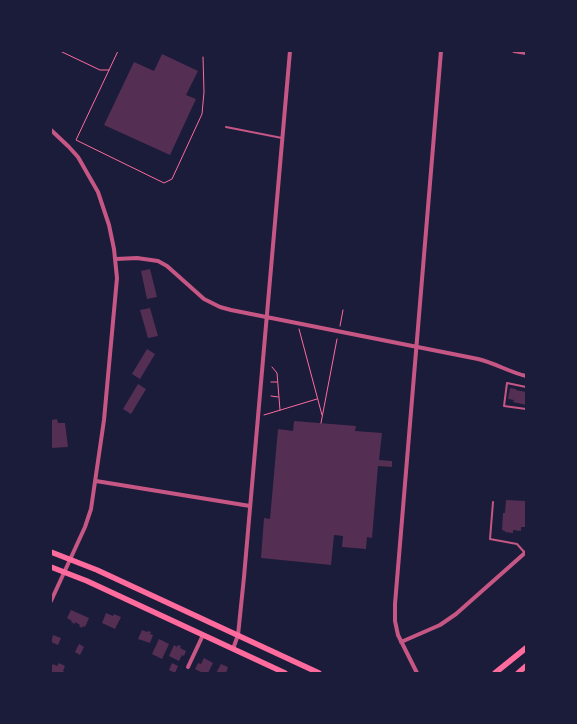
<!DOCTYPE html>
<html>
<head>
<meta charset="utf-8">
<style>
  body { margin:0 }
  #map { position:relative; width:577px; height:724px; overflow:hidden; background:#1b1b3a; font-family:"Archivo Narrow",sans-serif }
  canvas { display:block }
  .frame { position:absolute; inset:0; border:52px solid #1b1b3a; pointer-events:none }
</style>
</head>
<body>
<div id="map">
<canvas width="577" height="724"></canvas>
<div class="frame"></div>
</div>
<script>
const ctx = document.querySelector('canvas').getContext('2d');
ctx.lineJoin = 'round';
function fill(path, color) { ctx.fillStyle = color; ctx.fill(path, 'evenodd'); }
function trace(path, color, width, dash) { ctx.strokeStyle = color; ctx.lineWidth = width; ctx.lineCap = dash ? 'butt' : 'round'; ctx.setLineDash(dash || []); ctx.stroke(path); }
const building = new Path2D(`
  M162,54L198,71L186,95L196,99L170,155L104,125L134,62L154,71Z
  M150,269L157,297L147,299L141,271Z
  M150,308L158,336L148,338L140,310Z
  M147,349L155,354L140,379L132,374Z
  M138,384L146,389L131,414L123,409Z
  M510,388L516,389V390L526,392V405L513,402L514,400L508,399Z
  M57,419L58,423H65L68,447L51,448L52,420Z
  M294,421L356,426L355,431L382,433L379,460L392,461V467L378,466L372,538L367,537L366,549L342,547L343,536L334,535L331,565L261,558L264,518L270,519L278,429L293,431Z
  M506,500L526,501L525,527H521V531L513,530V533L505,532V531L502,530L503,513H505Z
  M71,610L89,618L85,627L83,626L82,628L79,626L80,625L75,622V624L71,622L72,621L67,618Z
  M106,613L113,616L114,614L121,617L115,629L102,623Z
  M142,630L147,632L148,631L151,632L150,634L153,635L150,643L138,639Z
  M53,635L61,638L58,645L51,642Z
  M159,639L169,644L162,659L152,654Z
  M79,644L84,647L80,655L75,652Z
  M174,645L177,647L178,645L181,646L180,648L186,651L184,656L182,655L179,661L169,656Z
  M204,658L213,663L208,673H203L195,669L198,663L201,664Z
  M59,663L65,666L63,671L66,673H51V667L53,664L57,666Z
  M172,663L178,666L175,673L169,670Z
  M221,664L228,667L226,673H216Z`);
const path = new Path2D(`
  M60,51L100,70H109
  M118,51L76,140L164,183L172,179L202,114L204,92L203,57
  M340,326L343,310
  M299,329L322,415
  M272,367L277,373L280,410
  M271,382H277
  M271,396L278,397
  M264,415L317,399
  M321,423L337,339`);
const service = new Path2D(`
  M226,127L282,138
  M526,387L507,383L504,406L526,409
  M493,502L490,539L517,544L525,553`);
const minor = new Path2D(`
  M514,51L526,53
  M51,130L69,147L78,157L98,192L109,225L114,249L117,278L104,420L91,509L85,527L51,601
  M116,259L137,258L158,261L167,266L204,299L220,307L231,310L478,359C495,363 509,372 526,376
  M96,481L250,506
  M401,642L440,625L456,614L526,552
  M233,649L238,635L244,577L290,51
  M188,667L203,635
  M417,673L398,635L395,621V604L441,51`);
const primary = new Path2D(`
  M51,552L97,570L319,673
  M51,567L87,581L285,673
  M495,673L526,648
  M518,673L526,666`);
fill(building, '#542f53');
trace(path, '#ff6b9d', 1);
trace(service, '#c65784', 2);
trace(minor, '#c65784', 4);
trace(primary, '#ff6b9d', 5.5);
</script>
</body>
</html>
